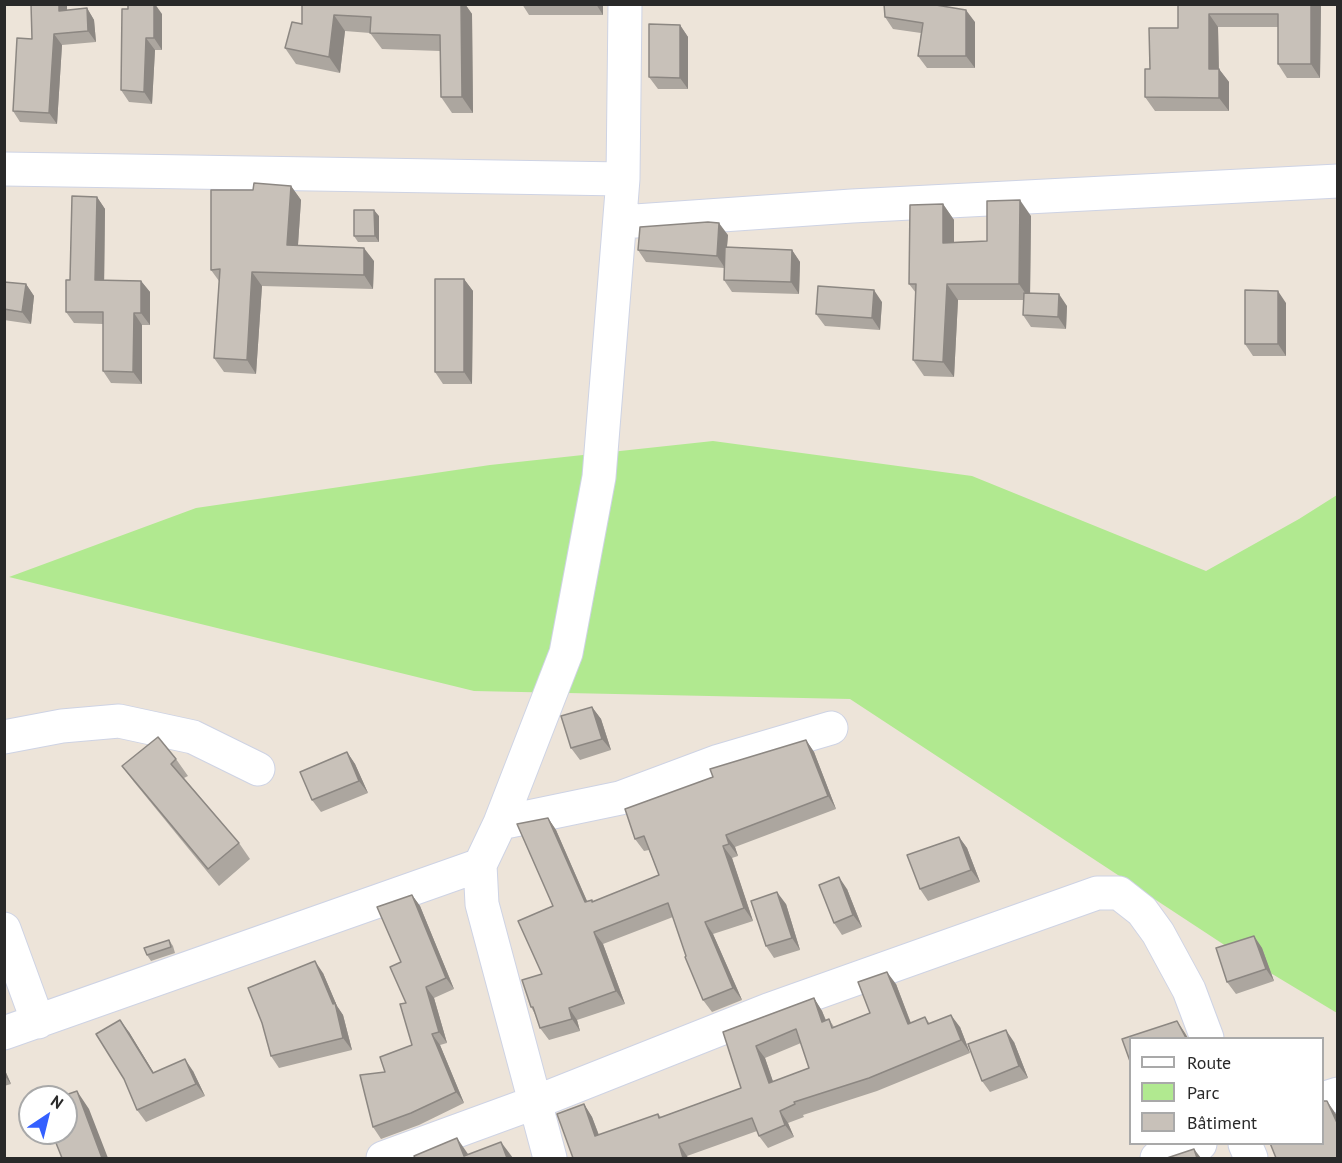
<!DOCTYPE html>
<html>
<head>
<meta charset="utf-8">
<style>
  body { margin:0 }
  #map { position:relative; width:1342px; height:1163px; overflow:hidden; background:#ede4d9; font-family:"PT Sans",sans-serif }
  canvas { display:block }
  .frame { position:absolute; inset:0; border:6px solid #292929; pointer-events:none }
  .legend { position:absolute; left:1129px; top:1037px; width:195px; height:108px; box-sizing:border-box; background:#fff; border:2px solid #a9a9a9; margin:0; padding:8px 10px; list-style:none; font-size:18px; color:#292929 }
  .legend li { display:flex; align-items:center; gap:12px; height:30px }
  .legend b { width:30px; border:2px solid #a9a9a9 }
  .north { position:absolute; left:18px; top:1085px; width:60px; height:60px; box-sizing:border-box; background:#fff; border:2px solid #a9a9a9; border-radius:50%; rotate:35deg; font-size:16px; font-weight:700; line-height:24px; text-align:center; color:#292929 }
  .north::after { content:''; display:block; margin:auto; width:21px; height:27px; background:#3460ff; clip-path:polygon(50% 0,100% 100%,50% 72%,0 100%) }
</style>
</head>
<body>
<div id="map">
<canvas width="1342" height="1163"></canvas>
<div class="frame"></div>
<ul class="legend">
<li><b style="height:8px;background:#fff"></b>Route</li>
<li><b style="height:16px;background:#b1e990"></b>Parc</li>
<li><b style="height:16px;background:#c8c1b9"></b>Bâtiment</li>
</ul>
<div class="north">N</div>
</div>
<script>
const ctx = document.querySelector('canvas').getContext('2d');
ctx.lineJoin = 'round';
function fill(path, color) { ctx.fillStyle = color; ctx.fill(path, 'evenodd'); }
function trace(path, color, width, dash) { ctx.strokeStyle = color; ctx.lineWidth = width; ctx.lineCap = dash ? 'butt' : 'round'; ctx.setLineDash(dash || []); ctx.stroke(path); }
const green = new Path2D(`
  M713,441L972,476L1206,571L1299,519L1337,495V1013L1229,948L850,699L474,691L9,577L196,508L490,465Z`);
const minor = new Path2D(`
  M4,169L623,179
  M621,222L852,206L1338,181
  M4,737L62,726L119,721L193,737L258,769
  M500,823L620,798L719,761L831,728
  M4,929L38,1022
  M4,1033L480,865
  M1322,1099L1338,1094
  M1245,1144L1251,1158
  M383,1158L536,1102L768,1010L1097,893H1119L1142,911L1158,933L1189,990L1207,1038
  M550,1158L482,904L480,865L500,823L566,653L599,477L623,179L625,4
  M1157,1158L1200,1144`);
const wall = new Path2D(`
  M302,4H465L472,14L473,113H452L441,97L440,51L382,49L370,33L345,31L340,73L296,64L285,48L302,24Z
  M522,4H603V15H529Z
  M1178,4H1321L1320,78H1287L1278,64V27H1218L1219,69L1229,82V111H1155L1145,97L1150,69L1178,28Z
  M87,8L94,20L96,42L62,45L57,124L20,122L13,111L32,39L67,10Z
  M128,9L162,14V50H155L152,104L129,102L121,90Z
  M885,17L975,22V68H927L918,56L921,33L893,29Z
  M680,25L688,37V89H658L649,77Z
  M291,186L301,200L298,245L374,261L373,289L262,286L256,374L224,372L214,358L219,281L211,270L253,190Z
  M97,197L105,209L104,280L141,281L150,292V325H142V384L111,383L103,371V324L74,323L66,312L70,280Z
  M943,204L954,220V242L987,241L1031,216L1030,293L1067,306L1066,329L1031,327L1023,315V300H958L954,377L924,376L913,360L916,293L909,284Z
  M379,216V242H358L354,236Z
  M728,235L727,247L792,250L800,262L799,294L732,292L724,280V268L646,262L638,250Z
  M464,279L473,291L472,384H443L435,372Z
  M4,282L26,284L34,296L31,324L4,320Z
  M882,302L880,330L825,326L816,314Z
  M1286,303V356H1253L1245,344Z
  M592,707L601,719L611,750L580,760L571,748Z
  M806,740L814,752L836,809L735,847L738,856L732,858L753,921L713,934L742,1000L712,1012L703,1000L673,917L603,944L625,1004L577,1020L580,1031L549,1040L540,1028L536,1016L531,1007L542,974L553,906L548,818L556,830L587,901L593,902L659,875L649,850L644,851L635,839L713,777Z
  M347,752L355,764L368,793L321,812L312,800Z
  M176,759L188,776L184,778L239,843L250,859L219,886L134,782L122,766Z
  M959,837L967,848L980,882L928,901L920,889Z
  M847,889L862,927L842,935L834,923Z
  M412,895L420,906L454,989L434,998L447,1043L440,1045L464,1103L419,1125L381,1139L373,1127L385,1072L412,1045L401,962Z
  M786,904L800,950L774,958L766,946Z
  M1254,936L1262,948L1274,981L1236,994L1227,982Z
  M169,940L173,946L175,953L151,961L147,955Z
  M323,973L337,1006L343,1015L352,1050L279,1068L271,1056Z
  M896,984L911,1023L925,1017L930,1024L960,1027L970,1053L877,1091L803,1115L804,1117L788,1123L794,1137L768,1148L759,1136L757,1131L687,1156L688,1158H573L584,1104L592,1117L599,1135L658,1114L661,1117L741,1088L723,1032L814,998L822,1011L826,1020L829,1019L834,1027L870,1013ZM801,1043L809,1068L773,1082L765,1058Z
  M129,1032L154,1073L193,1071L205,1096L146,1122L137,1110Z
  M1014,1042L1028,1078L990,1092L982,1081Z
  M4,1068L11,1084L4,1086Z`);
const shadedWall = new Path2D(`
  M59,4H67V22L59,11Z
  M154,4H155L162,14V50L154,38Z
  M461,4H465L472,14L473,113L462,97Z
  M596,4H603V15Z
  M1311,4H1321L1320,78L1311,64Z
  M87,8L94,20L96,42L88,31Z
  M966,10L975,22V68L966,56Z
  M1209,14L1218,27L1219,82L1209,69Z
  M334,15L345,31L340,73L329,57Z
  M680,25L688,37V89L680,78Z
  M54,34L62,45L57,124L49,113Z
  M146,38L155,50L152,104L144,92Z
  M1219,69L1229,82V111L1219,98Z
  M291,186L301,200L297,259L287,245Z
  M97,197L105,209L104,292L95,280Z
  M1020,200L1031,216L1030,300L1019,284Z
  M943,204L954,220V259L943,243Z
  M374,210L379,216V242L375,236Z
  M719,223L728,235L725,268L717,256Z
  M364,248L374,261L373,289L364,275Z
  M792,250L800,262L799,294L791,282Z
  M252,272L262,286L256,374L247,360Z
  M464,279L473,291L472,384L464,372Z
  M141,281L150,292V325L141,313Z
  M26,284L34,296L31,324L22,312Z
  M947,284L958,300L954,377L943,362Z
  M874,290L882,302L880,330L872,318Z
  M1278,291L1286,303V356L1278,344Z
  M1059,294L1067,306L1066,329L1058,317Z
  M134,313L142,325V384L133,372Z
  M592,707L601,719L611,750L602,739Z
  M806,740L814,752L836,809L828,796Z
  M347,752L355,764L368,793L359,781Z
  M548,818L556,830L593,915L585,902Z
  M726,835L735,847L738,856L729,844Z
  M959,837L967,848L980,882L971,870Z
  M723,846L732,858L753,921L744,908Z
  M839,877L847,889L862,927L853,915Z
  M777,892L786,904L800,950L792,938Z
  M412,895L420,906L454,989L446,978Z
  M705,922L713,934L742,1000L733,988Z
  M594,932L603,944L625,1004L616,991Z
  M1254,936L1262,948L1274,981L1266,969Z
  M315,961L323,973L337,1006L343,1015L352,1050L343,1038L333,1004Z
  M887,972L896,984L916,1037L908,1024Z
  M426,987L434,998L447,1043L439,1032Z
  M814,998L822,1011L831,1034L822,1022Z
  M569,1008L577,1020L580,1031L572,1019Z
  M951,1015L960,1027L970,1053L961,1040Z
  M120,1020L129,1032L161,1085L153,1073Z
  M1177,1021L1185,1033L1188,1038H1186Z
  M1006,1030L1014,1042L1028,1078L1019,1066Z
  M432,1034L440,1045L464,1103L456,1092Z
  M756,1046L765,1058L778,1096L769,1083Z
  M185,1059L193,1071L205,1096L196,1084Z
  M4,1068L11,1084L4,1075Z
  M77,1091L89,1109L108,1158H102Z
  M1327,1101L1338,1117V1125Z
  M584,1104L592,1117L604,1149L595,1136Z
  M780,1111L788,1123L794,1137L785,1125Z
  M457,1138L468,1154L464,1156Z
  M501,1142L513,1158H507Z
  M679,1144L687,1156L688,1158H683Z
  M1194,1149L1201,1158H1197Z`);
const building = new Path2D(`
  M31,4H59V11L87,8L88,31L54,34L49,113L13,111L17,38L32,39Z
  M128,4H154V38H146L144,92L121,90L122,9H128Z
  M302,4H461L462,97H441L440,35L370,33L371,17L334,15L329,57L285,48L292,22L302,24Z
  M884,4H930L966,10V56H918L923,23L885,17Z
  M1178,4H1311V64H1278V14H1209V69H1219V98L1145,97V69H1150L1149,28H1178Z
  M649,24L680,25V78L649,77Z
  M254,183L291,186L287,245L364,248V275L252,272L247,360L214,358L220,269L211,270V190H253Z
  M72,196L97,197L95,280L141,281V313H134L133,372L103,371V312H66V280H70Z
  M1020,200L1019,284H947L943,362L913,360L916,284H909L910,205L943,204V243L987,241V201Z
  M354,210H374L375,236H354Z
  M708,222L719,223L717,256L638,250L640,227Z
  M725,247L792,250L791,282L724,280Z
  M435,279H464V372H435Z
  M4,282L26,284L22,312L4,309Z
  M818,286L874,290L872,318L816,314Z
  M1245,290L1278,291V344H1245Z
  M1024,293L1059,294L1058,317L1023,315Z
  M592,707L602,739L571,748L561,716Z
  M158,737L176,759L171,764L239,843L208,869L122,766Z
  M806,740L828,796L726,835L729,844L723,846L744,908L705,922L733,988L703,1000L685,957L686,956L668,903L594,932L616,991L569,1008L572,1019L540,1028L533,1007H531L522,980L542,974L518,921L553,906L517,824L548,818L585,902L592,900V902L659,875L644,836L635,839L625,809L713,777L710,769Z
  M347,752L359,781L312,800L300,772Z
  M959,837L971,870L920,889L907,855Z
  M839,877L853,915L834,923L819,885Z
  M777,892L792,938L766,946L751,901Z
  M412,895L446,978L426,987L439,1032L432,1034L456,1092L411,1113L373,1127L360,1075L385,1072L380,1057L412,1045L400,1004L406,1003L390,967L401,962L377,907Z
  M1254,936L1266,969L1227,982L1216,948Z
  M169,940L171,947L147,955L144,948Z
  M315,961L333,1004L335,1003L343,1038L271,1056L262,1023L248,988Z
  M887,972L908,1024L925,1017L928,1024L951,1015L961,1040L869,1078L794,1102L795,1104L780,1111L785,1125L759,1136L752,1118L679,1144L683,1158H573L557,1114L584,1104L595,1136L658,1114L659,1118L741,1088L723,1032L814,998L822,1022L829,1019L832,1028L870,1013L858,982ZM796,1029L809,1068L769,1083L756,1046Z
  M120,1020L153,1073L185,1059L196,1084L137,1110L124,1079L96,1034Z
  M1177,1021L1186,1038H1131V1064L1122,1039Z
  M1006,1030L1019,1066L982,1081L968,1044Z
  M77,1091L102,1158H62L52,1133H66V1097H60Z
  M1323,1101H1327L1338,1125V1158H1276L1270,1143H1323Z
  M457,1138L464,1156L501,1142L507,1158H412H415L414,1156Z
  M1194,1149L1197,1158H1167Z`);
fill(green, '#b1e990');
trace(minor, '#ced3e4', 35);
trace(minor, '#fff', 33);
fill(wall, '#aca69f');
fill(shadedWall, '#8c8782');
fill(building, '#c8c1b9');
trace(building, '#8c8782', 1.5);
</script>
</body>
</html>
